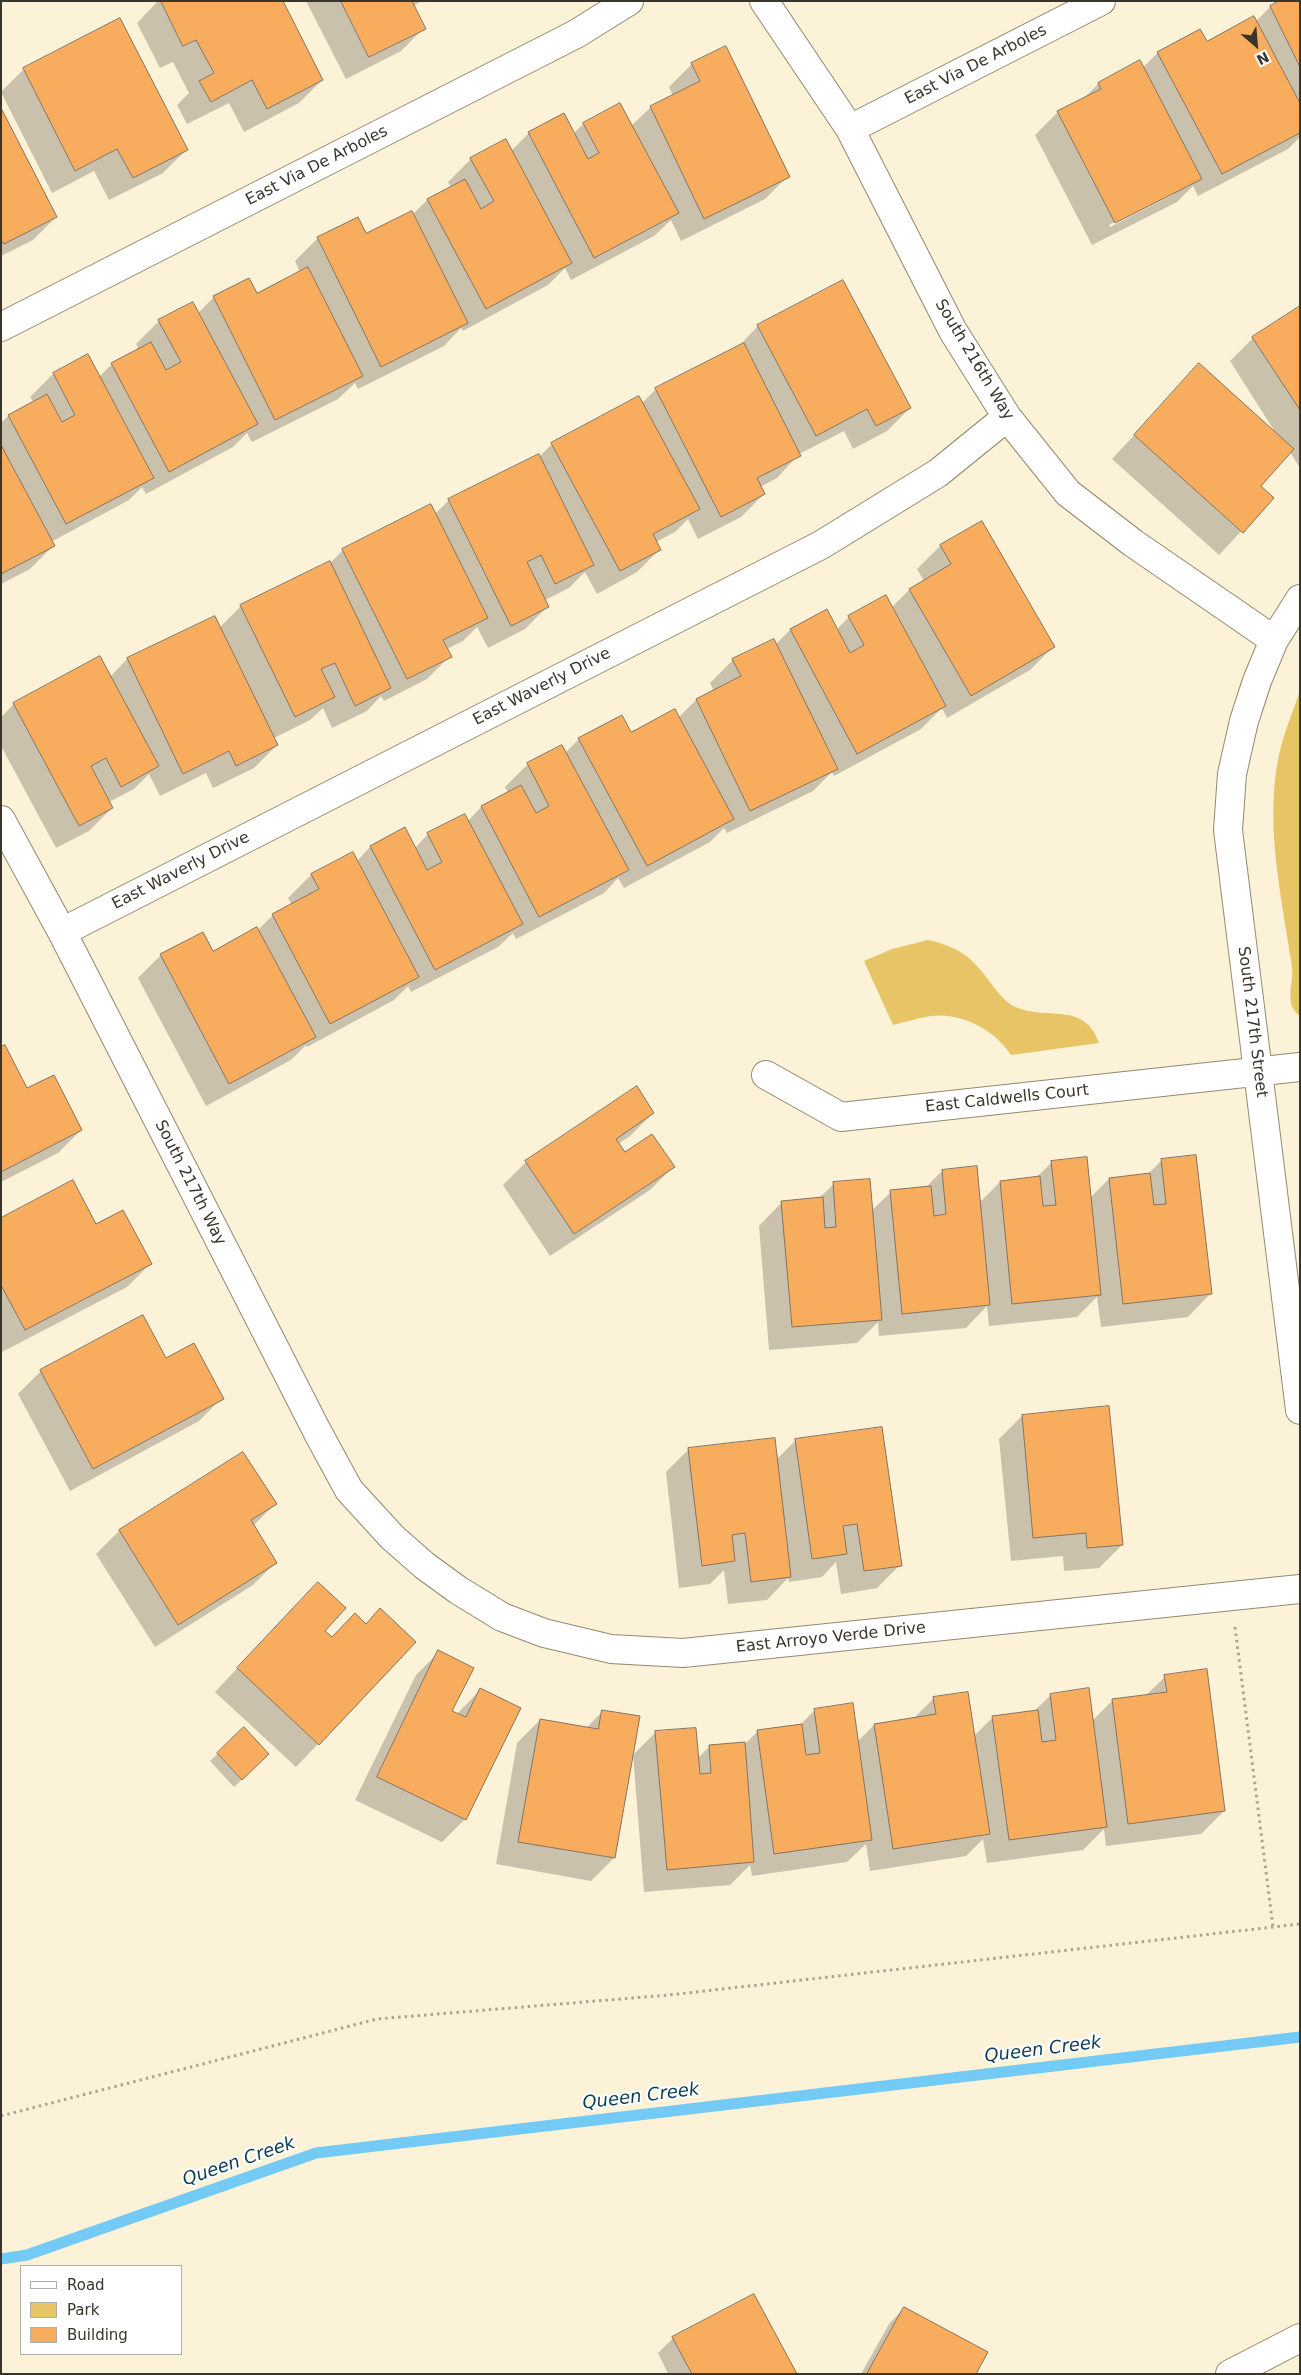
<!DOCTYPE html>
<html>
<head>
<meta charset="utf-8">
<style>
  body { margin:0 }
  #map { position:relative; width:1301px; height:2375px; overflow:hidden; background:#fcf2d8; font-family:"DejaVu Sans",sans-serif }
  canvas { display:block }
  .frame { position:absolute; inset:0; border:2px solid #39352b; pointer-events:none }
  .legend { position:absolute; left:20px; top:2265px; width:162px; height:90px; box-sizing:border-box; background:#fff; border:1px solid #b0aeaa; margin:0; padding:6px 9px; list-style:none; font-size:15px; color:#39352b }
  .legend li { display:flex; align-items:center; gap:10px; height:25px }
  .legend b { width:25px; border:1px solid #b0aeaa }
  .north { position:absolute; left:1231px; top:20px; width:50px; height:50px; -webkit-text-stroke:4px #fff; paint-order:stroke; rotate:153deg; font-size:14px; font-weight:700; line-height:20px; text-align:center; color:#39352b }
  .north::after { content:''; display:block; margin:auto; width:18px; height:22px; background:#39352b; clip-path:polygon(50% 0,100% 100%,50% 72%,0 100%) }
</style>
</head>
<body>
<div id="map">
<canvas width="1301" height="2375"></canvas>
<div class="frame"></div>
<ul class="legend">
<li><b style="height:6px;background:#fff"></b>Road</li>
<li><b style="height:14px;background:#e7c465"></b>Park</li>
<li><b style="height:14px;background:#f7ad5d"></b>Building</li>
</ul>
<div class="north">N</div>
</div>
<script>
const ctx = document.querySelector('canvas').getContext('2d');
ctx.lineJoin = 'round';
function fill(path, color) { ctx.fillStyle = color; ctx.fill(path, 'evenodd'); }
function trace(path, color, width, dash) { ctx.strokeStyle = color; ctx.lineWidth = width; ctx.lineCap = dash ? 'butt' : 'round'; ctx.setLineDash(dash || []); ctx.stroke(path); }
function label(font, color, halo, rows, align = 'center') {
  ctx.font = font + ' "DejaVu Sans",sans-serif'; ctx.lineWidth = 4; ctx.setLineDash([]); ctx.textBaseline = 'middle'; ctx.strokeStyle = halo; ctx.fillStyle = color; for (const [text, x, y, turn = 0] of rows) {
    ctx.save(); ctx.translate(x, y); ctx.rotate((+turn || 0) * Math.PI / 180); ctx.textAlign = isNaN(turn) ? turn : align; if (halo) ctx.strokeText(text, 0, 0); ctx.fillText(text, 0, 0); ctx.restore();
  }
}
const green = new Path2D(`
  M1300,691V1016C1283,1004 1294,985 1292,967C1282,899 1265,828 1278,760C1282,737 1292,714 1300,691Z
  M928,940C946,944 962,950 975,964C988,976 1001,1003 1018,1008C1050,1020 1085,1002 1099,1043L1011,1055C995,1030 961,1012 931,1016C918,1018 905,1022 893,1025L864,961L892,949Z`);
const shadow = new Path2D(`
  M158,1H282L322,80L299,103L244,132L229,103L187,124L177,105L189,93L173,62L160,68L137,23Z
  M306,1H422L413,6L424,28L401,51L346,79Z
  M1282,1H1300V137L1288,149L1198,196L1193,186L1177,202L1092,245L1035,135L1058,112L1083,99L1098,84L1143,67L1158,53L1206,43L1255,22L1270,7ZM1174,191V194L1110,227L1109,225Z
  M692,64L788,176L765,199L681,241L671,220L654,236L571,280L565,268L548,285L463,331L461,328L444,346L358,389L355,383L338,399L252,442L247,433L233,447L146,494L142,487L129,500L51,542L53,546L30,569L1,584V423L8,416L34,403L30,397L53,374L99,377L112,364L139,350L136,344L159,321L198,313L214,297L256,295L300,272L295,261L318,238L366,234L413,214L427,200L451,187L448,182L471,159L511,151L529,133L573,134L583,124L631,126L650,108L673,96L669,87Z
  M24,69L186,150L163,173L109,200L94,171L52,193L1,92Z
  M1,111L56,217L33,240L1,256Z
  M1300,308V468L1290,452L1259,486L1272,498L1219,555L1112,459L1199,365L1277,435L1230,361L1253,338Z
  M758,326L910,408L887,431L853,449L844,431L799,454L777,478L760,487L764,494L741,517L698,539L688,519L675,532L656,542L660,549L637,572L597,594L585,572L569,588L545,600L548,606L525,629L488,648L477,627L463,641L447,649L450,656L427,679L384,701L381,696L367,711L332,728L323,708L310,720L274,738L277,745L254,768L213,788L206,773L160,796L149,774L134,789L109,802L112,808L89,831L56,848L1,746V717L14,704L110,677L127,659L214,617L219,628L241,606L330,563L343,550L435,514L449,500L539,457L552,444L642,403L656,389L737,348Z
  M981,523L1053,647L1030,670L947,718L942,708L921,729L834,776L832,772L813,791L727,833L724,828L710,842L624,888L618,878L604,893L516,939L513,933L498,947L411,992L408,986L394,1000L307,1047L306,1045L291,1060L206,1106L138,978L161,955L213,952L257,931L273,915L292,905L288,898L311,875L352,854L356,862L370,847L405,829L415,848L428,834L468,821L481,807L508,793L505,787L528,764L561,746L565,753L579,739L631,734L678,718L696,700L714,691L710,683L733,660L776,644L790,630L826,611L836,630L849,617L891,608L909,590L924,581L917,569L940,546Z
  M1,1048L27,1090L81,1130L58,1153L1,1182Z
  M653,1113L630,1136L618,1144L624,1153L673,1167L650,1190L550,1256L503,1185L526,1162Z
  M1162,1160L1211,1293L1188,1317L1101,1327L1097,1297L1077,1317L989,1326L987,1306L966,1328L879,1336L878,1322L857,1343L769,1350L759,1226L782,1202L818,1199L834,1184L871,1211L891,1192L925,1188L942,1171L979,1203L1000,1182L1036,1178L1052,1162L1090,1198L1109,1179L1147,1175Z
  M1,1219L96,1225L150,1264L127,1287L2,1352Z
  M165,1360L222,1398L199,1421L70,1491L18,1394L41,1371Z
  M1108,1408L1122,1545L1099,1568L1064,1571L1063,1556L1011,1561L999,1439L1022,1416Z
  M796,1440L900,1565L877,1588L841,1594L836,1562L822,1577L789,1582L788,1578L767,1600L728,1604L724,1570L710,1584L679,1588L666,1472L689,1449L776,1460Z
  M242,1453L275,1504L253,1526L276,1562L253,1585L155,1647L96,1554L119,1531Z
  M295,1606L332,1638L365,1625L380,1610L318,1744L296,1767L215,1692Z
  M439,1652L451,1711L457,1714L480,1690L465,1819L442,1842L355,1800L416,1675Z
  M1165,1677L1224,1811L1201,1834L1106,1846L1104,1829L1083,1850L987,1863L983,1839L966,1856L870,1871L866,1844L847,1862L752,1876L750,1865L730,1885L644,1892L633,1755L656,1732L698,1758L710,1746L744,1745L758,1731L799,1726L815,1710L857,1742L874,1725L913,1719L934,1698L974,1736L993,1717L1034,1711L1051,1695L1092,1721L1113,1700L1145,1696Z
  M602,1712L614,1858L591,1881L496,1864L517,1743L540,1720L586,1728Z
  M244,1729L260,1762L234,1787L210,1761Z
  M904,2308L975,2374H861L889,2324Z
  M673,2338L795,2374H668L658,2353Z`);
const stream = new Path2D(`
  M1,2259L27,2255L316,2153L1300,2037`);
const building = new Path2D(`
  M161,1H283L323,80L267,109L252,80L211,102L199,81L214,73L196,40L183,46Z
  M341,1H412L426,29L369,57Z
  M1279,1H1300V67L1270,6Z
  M1254,16L1300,103V133L1222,174L1157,52L1200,29L1207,41Z
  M120,18L188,150L133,178L117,149L75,171L23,68Z
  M726,46L790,177L704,219L650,106L700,81L691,63Z
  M1140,60L1202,179L1115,223L1057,111L1101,89L1098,83Z
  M620,103L679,213L594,258L528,132L564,113L588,159L599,153L583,123Z
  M1,108L57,217L4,244L1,240Z
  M506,139L572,263L486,309L427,199L465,179L481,209L494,201L470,158Z
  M412,211L468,323L381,367L317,237L358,217L366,233Z
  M308,267L363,376L275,420L213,296L249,278L257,293Z
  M843,280L911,408L876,426L867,409L816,436L757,325Z
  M193,302L258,424L169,472L111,363L151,342L166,370L181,362L158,320Z
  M1300,306V410L1252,337Z
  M744,343L801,456L757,478L765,494L721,517L655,388Z
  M88,354L154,478L66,524L8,415L47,394L62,422L75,415L53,373Z
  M1199,363L1294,449L1261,486L1274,498L1243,533L1134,435Z
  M639,396L700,509L653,534L661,550L620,571L551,443Z
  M1,445L55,546L1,574Z
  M539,454L594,565L555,584L541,555L527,562L549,607L511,626L448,499Z
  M431,504L488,618L443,640L452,657L407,679L342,549Z
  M982,521L1055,647L971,696L909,589L951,564L940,545Z
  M330,561L391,688L355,706L335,663L321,669L335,697L295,717L240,605Z
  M886,595L946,706L857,754L790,629L827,609L850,653L864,645L848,616Z
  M215,616L278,745L236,766L229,751L183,774L127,658Z
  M774,639L838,769L750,811L696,699L741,676L732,659Z
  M100,656L159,766L121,787L106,758L91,766L113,808L79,826L13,703Z
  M675,709L734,819L647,866L578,738L622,715L631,732Z
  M562,745L629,870L539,917L481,806L521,785L536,813L549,806L527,763Z
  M465,814L523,924L435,970L370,846L405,827L427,870L442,862L427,833Z
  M353,852L419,977L330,1024L272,914L319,889L311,874Z
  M257,927L316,1037L229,1084L160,954L203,932L213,951Z
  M5,1045L27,1088L54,1075L82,1130L1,1172V1047Z
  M637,1086L654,1113L616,1139L625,1152L652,1134L675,1167L574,1234L525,1161Z
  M1196,1155L1212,1294L1123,1304L1109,1178L1150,1173L1154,1205L1166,1204L1161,1159Z
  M1087,1157L1101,1295L1012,1304L1000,1181L1040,1176L1043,1206L1056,1205L1051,1161Z
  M977,1166L990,1305L902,1314L890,1190L931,1186L934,1216L946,1214L942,1170Z
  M870,1179L882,1320L792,1327L781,1201L823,1197L825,1228L836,1227L833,1182Z
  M73,1180L96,1224L123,1210L152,1264L25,1330L1,1285V1218Z
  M143,1315L166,1358L194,1343L224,1399L93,1469L40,1370Z
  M1109,1406L1123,1545L1087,1548L1086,1533L1033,1538L1022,1415Z
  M882,1427L902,1566L864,1571L857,1524L843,1526L847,1554L812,1559L795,1439Z
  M775,1438L791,1577L751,1582L745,1533L732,1535L735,1561L702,1566L688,1448Z
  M243,1452L277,1504L251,1520L277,1563L178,1625L119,1530Z
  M318,1582L346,1608L325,1631L332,1637L355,1613L366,1624L380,1608L416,1642L319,1745L237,1668Z
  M438,1650L474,1668L452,1711L466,1717L480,1688L521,1708L466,1820L377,1777Z
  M1207,1669L1225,1811L1128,1824L1112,1699L1167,1692L1164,1675Z
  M1089,1688L1107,1827L1009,1840L992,1716L1038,1710L1042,1742L1056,1740L1050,1694Z
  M968,1692L990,1834L893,1849L874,1724L936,1714L933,1697Z
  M853,1703L872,1840L774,1854L757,1730L802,1724L806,1755L820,1753L814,1709Z
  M602,1710L640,1716L615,1858L518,1842L540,1719L598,1729Z
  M244,1727L269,1754L242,1780L217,1753Z
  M696,1728L700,1774L711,1773L709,1745L745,1742L754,1862L667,1870L655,1731Z
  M754,2294L797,2374H692L672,2337Z
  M904,2307L988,2352L976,2374H867Z`);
const path = new Path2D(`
  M1235,1627L1273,1927
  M1,2116L377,2019L669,1995L1300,1924`);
const street = new Path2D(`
  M764,1L850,129L953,331L1007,417L1068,493L1133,543L1274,640
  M850,129L1101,1
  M1,327L576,34L629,1
  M1300,599L1274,640L1257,681L1244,721L1232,774L1228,830L1300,1410
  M1,820L62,932L318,1433L349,1490L392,1537L425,1566L458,1590L502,1617L544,1633L611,1649L683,1653L1300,1589
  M62,932L821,545L938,473L1007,417
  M766,1075L841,1117L1300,1067
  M1230,2374L1300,2338`);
const streetNames = [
  ["East Via De Arboles",976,65,-27],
  ["East Via De Arboles",317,166,-27],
  ["South 216th Way",974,360,59],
  ["East Waverly Drive",542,687,-27],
  ["East Waverly Drive",181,871,-27],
  ["South 217th Street",1252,1022,83],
  ["East Caldwells Court",1007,1099,-6],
  ["South 217th Way",190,1183,63],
  ["East Arroyo Verde Drive",831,1638,-6]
];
const waterNames = [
  ["Queen Creek",1043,2050,-7],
  ["Queen Creek",641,2097,-7],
  ["Queen Creek",239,2162,-19]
];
fill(green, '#e7c465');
fill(shadow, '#0003');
trace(stream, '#73caf5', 11);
fill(building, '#f7ad5d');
trace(building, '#857360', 1);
trace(street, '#928971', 30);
trace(path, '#aba490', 3, [2.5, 4]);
trace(street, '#fff', 28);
label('16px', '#39352b', '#fff', streetNames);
label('italic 18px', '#0a3e54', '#fff', waterNames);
</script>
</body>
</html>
